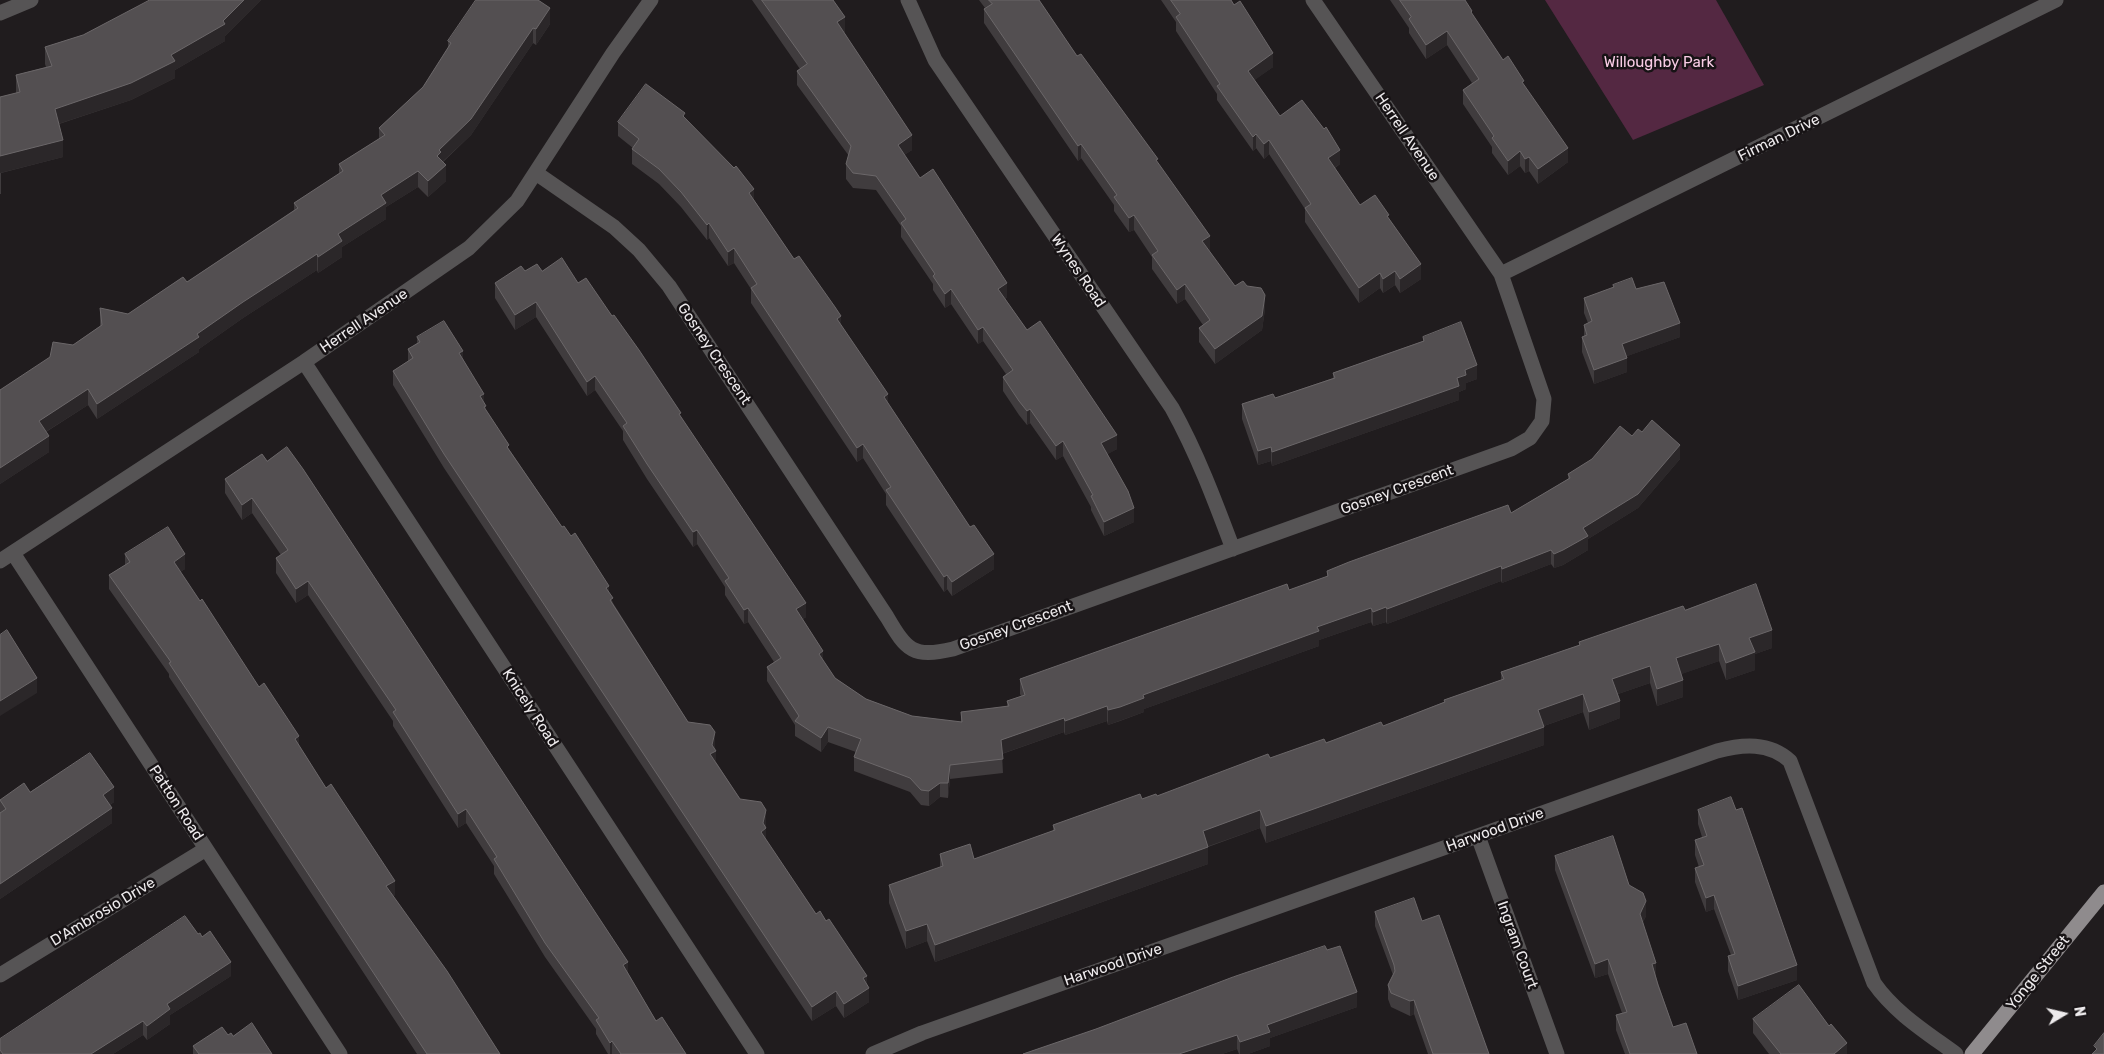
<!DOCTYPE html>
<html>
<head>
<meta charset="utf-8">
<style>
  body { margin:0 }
  #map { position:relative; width:2104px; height:1054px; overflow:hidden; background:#201c1e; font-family:Rubik,sans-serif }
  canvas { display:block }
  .north { position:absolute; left:2039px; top:989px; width:50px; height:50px; -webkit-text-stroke:4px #171315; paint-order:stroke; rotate:81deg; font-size:14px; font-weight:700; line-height:20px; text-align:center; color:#edeaec }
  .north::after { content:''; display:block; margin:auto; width:18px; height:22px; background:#edeaec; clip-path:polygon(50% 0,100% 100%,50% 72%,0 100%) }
</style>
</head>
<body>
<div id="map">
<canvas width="2104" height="1054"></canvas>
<div class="north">N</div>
</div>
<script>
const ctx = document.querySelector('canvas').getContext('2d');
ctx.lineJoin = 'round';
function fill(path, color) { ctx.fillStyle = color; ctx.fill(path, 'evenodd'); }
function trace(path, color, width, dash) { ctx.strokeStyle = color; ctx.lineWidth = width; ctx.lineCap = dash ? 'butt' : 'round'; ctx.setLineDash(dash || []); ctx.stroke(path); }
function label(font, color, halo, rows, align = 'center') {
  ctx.font = font + ' Rubik,sans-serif'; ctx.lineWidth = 5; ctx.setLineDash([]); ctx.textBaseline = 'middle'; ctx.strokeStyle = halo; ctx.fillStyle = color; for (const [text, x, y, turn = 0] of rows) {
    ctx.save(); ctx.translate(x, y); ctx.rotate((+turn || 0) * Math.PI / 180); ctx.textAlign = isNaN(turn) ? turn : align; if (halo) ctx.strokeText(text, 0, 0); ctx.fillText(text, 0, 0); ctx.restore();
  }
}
const green = new Path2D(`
  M1545,0H1716L1764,85L1633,140Z`);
const minor = new Path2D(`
  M908,0L935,60L1172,408C1197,453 1215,501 1233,549
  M0,13L31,0
  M536,173L614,227L639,250L669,286L887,617C907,651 913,658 953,649L1511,449L1530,438L1542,421L1544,399L1501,274L1313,0
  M1501,274L2056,0
  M304,362L757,1054
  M13,553L340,1054
  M0,561L304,362L469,248L517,201L613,53L651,0
  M1478,836L1557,1054
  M0,975L206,849
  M873,1054L922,1033L1717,751C1743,744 1769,742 1790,761L1874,983C1895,1013 1926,1032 1956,1054`);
const major = new Path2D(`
  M1972,1054L2104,892`);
const wall = new Path2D(`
  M149,0H261L225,36V41L175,70V78L131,100L59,124L63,157L1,173V194H0V97L16,93V75L46,67L45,64V47L83,35L149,1Z
  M752,0H833L845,31L844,32L912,150L904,155L920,178L1007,297L1005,299L1027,330L1117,449L1107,454L1134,522L1104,536L1091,510V507L1063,456L1056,460L1030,423L1027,425L1019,415L1003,391V377L1006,374L983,341L978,344L951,304L945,308L933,290V284L901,237V226L876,190L853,188L846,179V164L849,156L797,85V71L800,69Z
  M979,0H1039L1077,56L1158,164L1210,250L1209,251L1235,286L1265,309L1262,330L1215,364L1199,342V328L1203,325L1185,299L1177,304L1152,269V257L1134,230L1129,232L1114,211V205L1081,158L1078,161L984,23V9L985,8Z
  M1161,0H1231L1273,67L1254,80L1280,116L1340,164L1335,168L1360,205L1389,219L1421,279L1400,293L1395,285L1383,293L1380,288L1359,303L1305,222V209L1269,154L1264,159L1256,148L1253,151L1217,100V94L1176,31V22Z
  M1390,0H1465L1472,14L1503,60L1524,85L1568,162L1538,184L1529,171L1525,173L1520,166L1508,175L1492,153V147L1463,104V90L1472,83L1447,45L1426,59L1409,33V28Z
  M539,1L550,24L536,45L533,43L471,135L443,162L446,181L428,197L418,187L386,207V219L342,247V257L318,273L317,270L243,318L199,349V352L97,419L88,405L46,432L49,452L0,484V390L73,345L100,326V308L128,314L187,282L294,210V203L339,174V164L379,139V128L423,87L448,48V41Z
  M685,119L754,200L794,259L841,325L888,404L994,569L952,596L947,589L944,592L886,505V494L863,458L857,462L751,303V289L734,263L728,266L709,238L707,240L681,207L659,184L632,164V149L633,148L618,136V122Z
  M525,271H542L578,283L612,316L681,417L806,617L803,619L823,661L835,678L866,699L912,716L961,722V712L1007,707V701L1021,696L1020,694V679L1289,590L1327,577V571L1511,513L1568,479V474L1632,436L1642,432L1680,459L1638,508L1588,539V550L1563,565L1554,568L1551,564L1502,583L1501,581L1387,624L1386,622L1373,626L1371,622L1319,640V646L1144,709V712L1120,721L1108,725L1107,721L1065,735L1064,732L1002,754L1003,773L950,779L948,798L940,797L929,806L921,805L910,792L854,771V757L856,752L828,742L821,752L795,736V725L767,681V667L774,662L748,622L744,624L725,595V587L697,544L693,547L647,479L623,440V431L595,390L587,396L536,317L515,330L495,298V283Z
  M1613,285L1636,289L1680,337L1627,356V372L1594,384L1582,352V337H1584V325L1588,323L1584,313V298L1613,288Z
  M417,337L463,359L484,402L486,411L509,449L562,527L609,593L613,603L688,722L715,747L716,762L740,799L766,824V841L816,914L867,984L869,1002L844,1018L836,1006L812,1021L444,468L393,385V371L408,361V349L417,343Z
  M1423,337L1477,379L1466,383V389L1459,392V400L1272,466L1271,461L1258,465L1242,419V404L1275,398L1333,378V373L1423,341Z
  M262,454L628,973L656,1021L686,1054H608L596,1034V1029L545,957L494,874V866L466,823L458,828L393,726V721L308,595L296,603L276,573V558L281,555L252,513L242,520L225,493V479Z
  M125,554L185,569L180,572L299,746L395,895L393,896L500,1054H417L169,677V674L109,589V575L125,565Z
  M1685,610L1772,648L1755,654V670L1726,680L1719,661L1681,674L1683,697L1657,706L1650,683L1618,694L1620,718L1589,730L1583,712L1544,726V745L1266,843L1260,828L1208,847V864L935,962L927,941L906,949L889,903V885L940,868V854L974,859L1053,831V825L1142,799L1157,796L1270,758L1383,726L1444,702V700L1501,680V672L1579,645V642Z
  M30,792L114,802L110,805L112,823L0,899V800Z
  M1698,810L1797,980L1738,1000L1728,971V956L1731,955L1714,909L1706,912L1695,882V868L1699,867L1695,855V840L1702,837L1698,824Z
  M1555,856L1629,885L1646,916L1643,922L1656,977L1673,1027L1697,1054H1625L1616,1030V1015L1622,1013L1608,974L1595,978L1555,870Z
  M1375,912L1422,921L1489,1054H1428L1414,1014L1410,1016L1391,1007L1388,999V985L1393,975L1375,926Z
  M1327,950L1357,1007L1270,1038V1046L1248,1054H1239L1237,1049L1222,1054H1023Z
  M231,976L170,1015V1024L147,1040L143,1035L113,1054H0V1039Z
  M1753,1019L1847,1054H1769L1753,1033Z
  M228,1035L233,1036L272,1054H193V1046Z`);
const shadedWall = new Path2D(`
  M244,0H261L225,36V41L175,70V78L131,100L55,125V109L171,55L223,21Z
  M550,8V24L536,45V29Z
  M845,17V31L837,36V22Z
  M533,28V43L471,135L441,163L437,156L439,150Z
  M1447,31V45L1426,59V45Z
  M1273,53V67L1248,85V71Z
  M1256,134V148L1253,151V137Z
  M912,135V150L898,159V145Z
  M63,140V157L0,173V156Z
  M1269,140V154L1264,159V144Z
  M1081,144V158L1078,161V146Z
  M1568,148V162L1538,184V169Z
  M1340,150V164L1328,172V158Z
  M1520,151V166L1508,175V161Z
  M1529,157V171L1525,173V159Z
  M446,165V181L428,197V181Z
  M418,171V187L386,207V219L342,247V257L318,273V257L338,234L381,195Z
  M754,189V203L749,193Z
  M1134,215V230L1129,232V218Z
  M709,223V238L707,240V225Z
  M1210,236V250L1202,256V241Z
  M734,248V263L728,266V252Z
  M317,254V270L243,318L199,349V352L97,419V404L243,302Z
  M1421,264V279L1400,293V279Z
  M1395,271V285L1383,293V279Z
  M1380,273V288L1359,303V288Z
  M1007,283V297L998,303V289Z
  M1185,284V299L1177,304V290Z
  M951,289V304L945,308V294Z
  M1265,295V309L1262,330L1215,364V349Z
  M536,302V317L515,330V315Z
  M841,316V331L837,319Z
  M1680,323V337L1622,358V344Z
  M983,327V341L978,344V330Z
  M463,351V366L459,353Z
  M1627,358V372L1594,384V370Z
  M1477,365V379L1466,383V389L1459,392V400L1272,466V452L1457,378L1465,370Z
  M595,376V390L587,396V382Z
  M88,389V405L39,436V421Z
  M484,394V407L486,406V420L480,396Z
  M888,394V409L884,397Z
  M1030,409V423L1027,425V411Z
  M1117,435V449L1101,458V443Z
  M49,436V452L0,484V468Z
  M1063,441V456L1056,460V446Z
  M863,444V458L857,462V448Z
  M1680,445V459L1638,508L1588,539V550L1563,565L1554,568V554L1583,528Z
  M1271,447V461L1258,465V451Z
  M252,498V513L242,520V505Z
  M1134,508V522L1104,536V522Z
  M697,530V544L693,547V532Z
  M1551,550V564L1502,583V569Z
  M185,554V569L174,576V562Z
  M994,554V569L952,596V582Z
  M1501,566V581L1387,624V609Z
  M947,575V589L944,592V577Z
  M308,581V595L296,603V589Z
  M609,586V600L606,588Z
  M806,603V617L796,623V609Z
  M1386,607V622L1373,626V612Z
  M748,608V622L744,624V610Z
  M1371,608V622L1319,640V646L1144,709V712L1108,725V710L1143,695L1317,627Z
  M1772,630V648L1755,654V670L1726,680V663L1749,638Z
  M1719,644V661L1676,676V658Z
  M823,651V666L819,654Z
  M1650,666V683L1612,696V679Z
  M37,678V693L0,716V701Z
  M1683,680V697L1657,706V689Z
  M1583,694V712L1538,728V710Z
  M1620,701V718L1589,730V712Z
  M1107,706V721L1065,735V721Z
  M1064,718V732L1001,754V740Z
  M828,727V742L821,752V738Z
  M1544,727V745L1266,843V826Z
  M715,732V747L714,752L716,751V765L710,754Z
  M299,736V750L295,739Z
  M950,765V779L948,798V783Z
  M940,783V797L929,806V791Z
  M114,787V802L103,809V795Z
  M112,808V823L0,899V884Z
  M466,809V823L458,828V814Z
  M766,810V824L765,829L766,828V843L761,832Z
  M1260,810V828L1203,848V831Z
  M1208,847V864L935,962V945Z
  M395,881V895L386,901V886Z
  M1714,895V909L1706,912V898Z
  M1646,901V916L1640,928V914Z
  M927,924V941L906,949V931Z
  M1608,959V974L1595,978V964Z
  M231,962V976L170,1015V1024L147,1040V1026L167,1004Z
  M628,962V976L623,965Z
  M1656,963V977L1652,964Z
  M1797,965V980L1738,1000V986Z
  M867,976V989L869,988V1002L844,1018V1004L863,978Z
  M836,991V1006L812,1021V1007Z
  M1357,992V1007L1270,1038V1046L1248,1054H1240V1042L1267,1025Z
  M1414,1000V1014L1410,1016V1001Z
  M143,1021V1035L113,1054H91Z
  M1237,1035V1049L1222,1054H1179Z
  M612,1041V1054H610V1043Z
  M1847,1043V1054H1834Z`);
const building = new Path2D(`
  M150,0H244L223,21L225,24L171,55L175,61L131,83L55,109L63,140L0,156V97L20,92L16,75L52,66L45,47L83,35Z
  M476,0H538L550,8L536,29L533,28L471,119L439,150L441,152L437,156L446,165L428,181L418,171L381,195L386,203L338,234L342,241L318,257L317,254L243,302L197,334L199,337L97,404L88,389L39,421L49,436L0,468V390L50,357L53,342L73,345L102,325L100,308L128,314L183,277L187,282L298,208L294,203L343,171L339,164L385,135L379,128L423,87L451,43L448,41Z
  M762,0H833L845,17L837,22L912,135L898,145L920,178L933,169L1007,283L998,289L1027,330L1040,321L1117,435L1101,443L1128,491L1134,508L1104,522L1091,496L1093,495L1063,441L1056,446L1030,409L1027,411L1019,401L1003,377L1013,370L983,327L978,330L951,289L945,294L933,276L935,274L901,223L906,219L876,176L853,173L846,164L851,146L797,71L807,64Z
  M989,0H1039L1077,56L1081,54L1158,159L1156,160L1210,236L1202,241L1235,286L1243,281L1247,286L1261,288L1265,295L1262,316L1215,349L1199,328L1210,320L1185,284L1177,290L1152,255L1158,251L1134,215L1129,218L1114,197L1117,195L1081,144L1078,146L984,9L992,4Z
  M1171,0H1231L1234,5L1240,1L1273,53L1248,71L1280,116L1302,100L1324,129L1326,127L1340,150L1328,158L1360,205L1375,195L1389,215L1387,216L1421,264L1400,279L1395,271L1383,279L1380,273L1359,288L1305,208L1311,204L1269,140L1264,144L1256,134L1253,137L1217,86L1220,84L1176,17L1180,14Z
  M1400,0H1465L1472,11L1471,12L1503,60L1508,56L1524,81L1522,82L1568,148L1538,169L1529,157L1525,159L1520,151L1508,161L1492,138L1494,136L1463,90L1479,79L1447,31L1426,45L1409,19L1411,17Z
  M646,84L685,113L683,116L734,168L736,166L754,189L749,193L794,259L799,256L835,307L841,316L837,319L888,394L884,397L970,527L974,525L994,554L952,582L947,575L944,577L886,490L891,487L863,444L857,448L751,288L757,284L734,248L728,252L709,223L707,225L681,192L659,169L632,149L639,139L618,122Z
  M562,258L578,283L586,278L612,316L614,315L639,350L681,413L679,414L806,603L796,609L823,651L819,654L835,678L866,699L912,716L962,722L961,712L1009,706L1007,701L1025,695L1020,679L1287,584L1289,590L1328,576L1327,571L1349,562L1508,505L1511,513L1570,478L1568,474L1592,459L1620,426L1632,436L1638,429L1642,432L1652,420L1680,445L1638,494L1583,528L1588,536L1563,550L1554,554L1551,550L1502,569L1501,566L1387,609L1386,607L1373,612L1371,608L1317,627L1319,631L1143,695L1144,698L1120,707L1108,710L1107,706L1065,721L1064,718L1001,740L1003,759L950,765L948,783H940L929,791L921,790L910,778L854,757L861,739L828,727L821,738L795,721L799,716L767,667L781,658L748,608L744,610L725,581L729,578L697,530L693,532L647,464L623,426L627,423L595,376L587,382L536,302L515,315L495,283L521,266L525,271L537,264L542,271Z
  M1632,278L1636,289L1664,282L1680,323L1622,344L1627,358L1594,370L1582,337L1587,335L1584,325L1592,321L1584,298L1614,287L1613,285Z
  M444,321L463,351L459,353L484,394L480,396L486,406L484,407L509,445L507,447L562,527L564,526L571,536L575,533L609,586L606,588L613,598L610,600L688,722L710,725L715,732L712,745L716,751L710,754L740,799L761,802L766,810L763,823L766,828L761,832L816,914L820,911L826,921L829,919L867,976L863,978L869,988L844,1004L836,991L812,1007L444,454L393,371L413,358L408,349L420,342L417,337Z
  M1461,322L1477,365L1465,370L1466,375L1457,378L1459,386L1272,452L1271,447L1258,451L1242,404L1273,394L1275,398L1335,378L1333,373L1424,341L1423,337Z
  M287,447L303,469L628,962L623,965L656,1021L662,1017L686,1054H621L612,1041L610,1043L596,1020L599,1018L545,943L494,859L497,857L466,809L458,814L393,712L396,710L308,581L296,589L276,558L288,550L252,498L242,505L225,479L262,454L267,461Z
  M168,527L185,554L174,562L200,601L202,599L259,687L264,683L299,736L295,739L326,788L331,784L395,881L386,886L447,971L500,1054H427L169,663L171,662L109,575L130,562L125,554Z
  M1756,584L1772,630L1749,638L1755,652L1726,663L1719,644L1676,658L1683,680L1657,689L1650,666L1612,679L1620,701L1589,712L1583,694L1538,710L1544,727L1266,826L1260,810L1203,831L1208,847L935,945L927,924L906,931L889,885L943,866L940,854L970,844L974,859L1055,830L1053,825L1140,794L1142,799L1156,794L1157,796L1268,754L1270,758L1324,739L1326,743L1381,722L1383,726L1445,702L1444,700L1504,679L1501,672L1580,645L1579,642L1683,606L1685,610Z
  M7,630L37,678L0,701V635Z
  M90,753L114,787L103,795L112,808L0,884V813L6,809L0,800L24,783L30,792Z
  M1731,797L1736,810L1742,808L1797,965L1738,986L1728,956L1735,954L1714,895L1706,898L1695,868L1704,865L1695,840L1707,836L1698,810Z
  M1613,836L1629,885L1643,893L1646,901L1640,914L1656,963L1652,964L1658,985L1673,1027L1686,1023L1697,1054H1630L1616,1015L1627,1012L1608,959L1595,964L1555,856Z
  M1414,898L1422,921L1439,915L1489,1054H1433L1414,1000L1410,1001L1391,993L1388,985L1395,971L1394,965L1375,912Z
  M185,916L198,934L200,933L202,937L210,931L231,962L167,1004L170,1009L147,1026L143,1021L91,1054H3L0,1050V1039Z
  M1325,946L1327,950L1340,946L1357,992L1267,1025L1270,1032L1240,1042L1237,1035L1179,1054H1023L1096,1029L1233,977Z
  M1799,985L1829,1026L1831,1024L1847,1043L1834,1054H1781L1753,1019Z
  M252,1023L272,1054H199L193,1046L222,1027L228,1035L231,1033L233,1036Z
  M2104,1033V1054H2092L2097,1049L2094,1046Z`);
const parkNames = [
  ["Willoughby Park",1659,63]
];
const streetNames = [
  ["Herrell Avenue",1407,137,56],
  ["Firman Drive",1779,138,-26],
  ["Wynes Road",1078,271,56],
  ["Herrell Avenue",364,321,-34],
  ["Gosney Crescent",714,354,56],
  ["Gosney Crescent",1397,490,-20],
  ["Gosney Crescent",1016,626,-20],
  ["Knicely Road",530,708,57],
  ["Patton Road",176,803,57],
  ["Harwood Drive",1495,830,-20],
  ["D'Ambrosio Drive",103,912,-31],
  ["Ingram Court",1517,945,70],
  ["Harwood Drive",1113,965,-19],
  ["Yonge Street",2038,973,-51]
];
fill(green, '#542842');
trace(minor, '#565455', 15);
trace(major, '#8f8b8d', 15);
fill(wall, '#403c3e');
fill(shadedWall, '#2b2729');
fill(building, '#534f51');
trace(building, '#6b6769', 1);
label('15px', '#f9cce5', '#171315', parkNames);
label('15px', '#edeaec', '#171315', streetNames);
</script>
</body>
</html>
